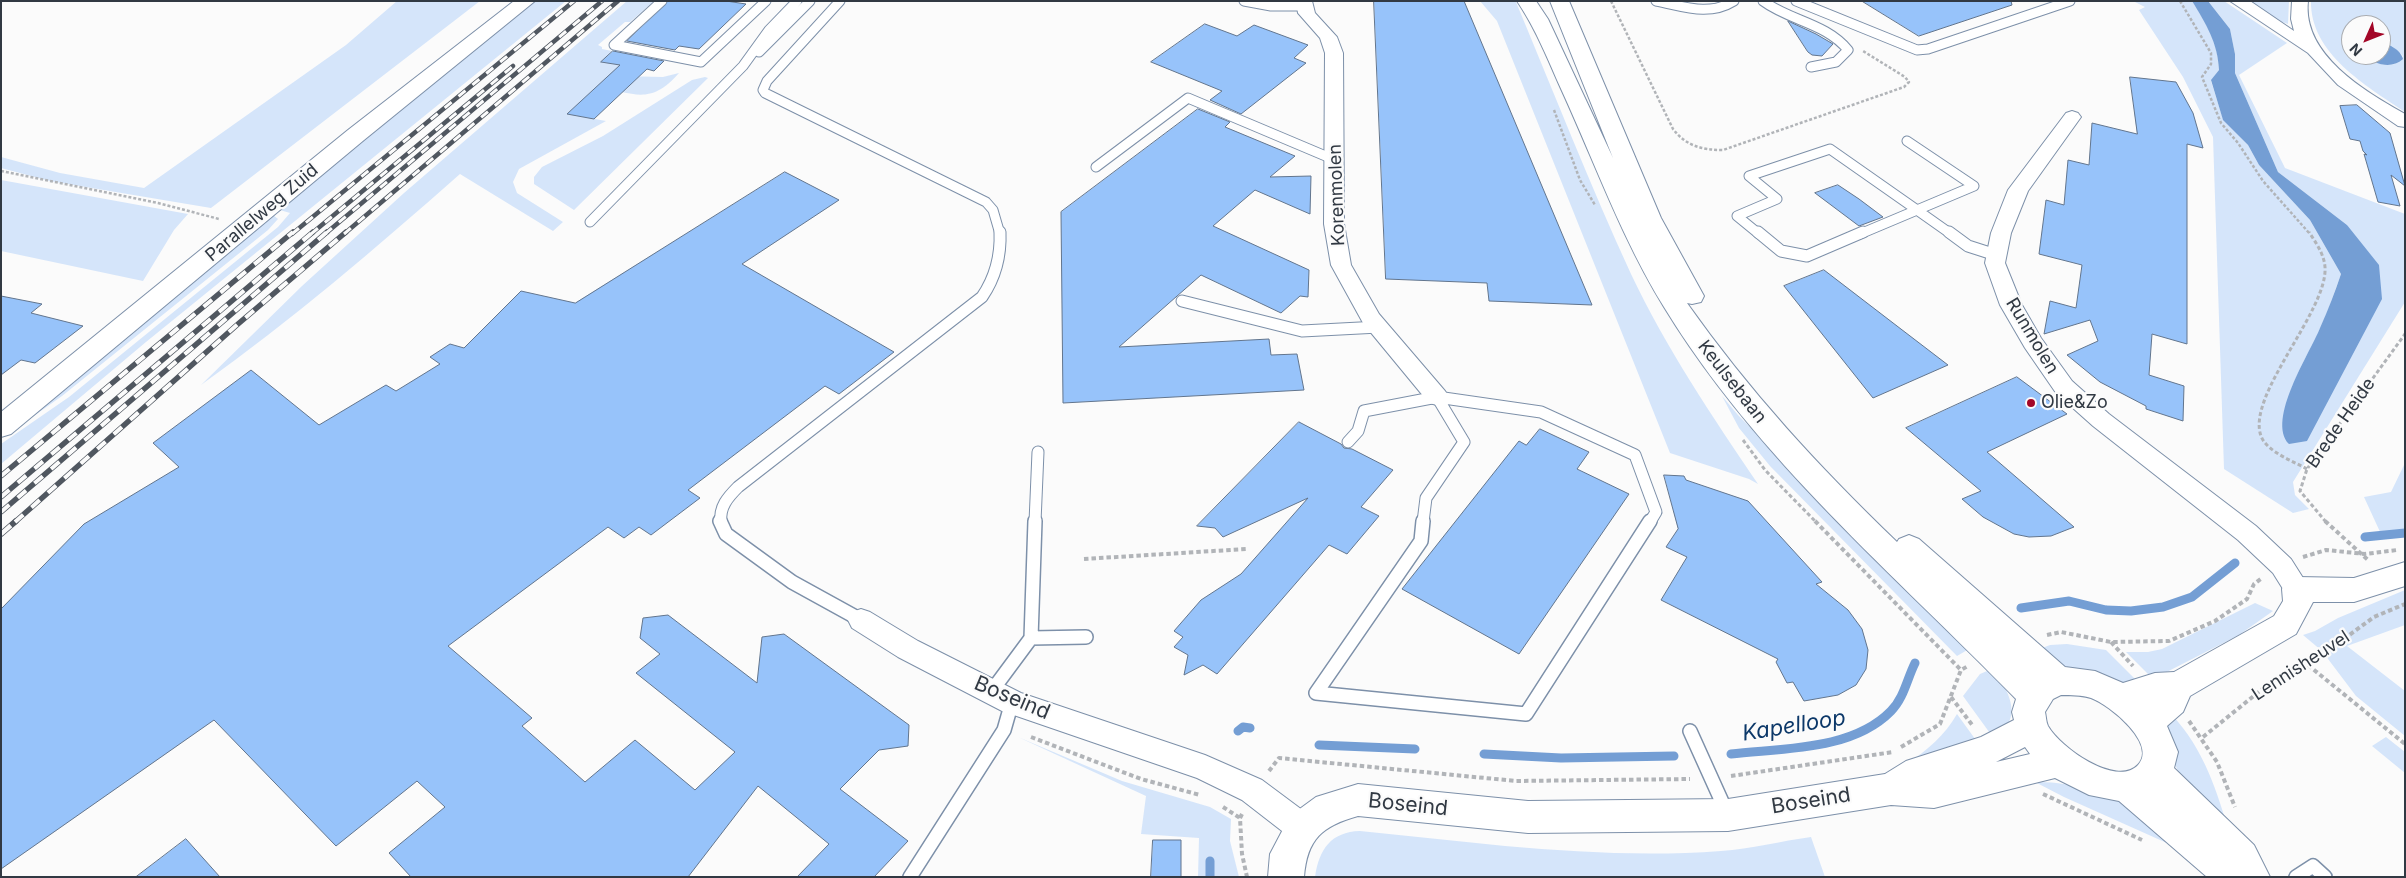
<!DOCTYPE html>
<html>
<head>
<meta charset="utf-8">
<style>
  body { margin:0 }
  #map { position:relative; width:2406px; height:878px; overflow:hidden; background:#fbfbfb; font-family:Inter,sans-serif }
  canvas { display:block }
  .frame { position:absolute; inset:0; border:2px solid #313943; pointer-events:none }
  .north { position:absolute; left:2341px; top:15px; width:50px; height:50px; box-sizing:border-box; background:#fbfbfb; border:1px solid #aaadb1; border-radius:50%; rotate:226deg; font-size:14px; font-weight:700; line-height:20px; text-align:center; color:#313943 }
  .north::after { content:''; display:block; margin:auto; width:18px; height:22px; background:#a30627; clip-path:polygon(50% 0,100% 100%,50% 72%,0 100%) }
</style>
</head>
<body>
<div id="map">
<canvas width="2406" height="878"></canvas>
<div class="frame"></div>
<div class="north">N</div>
</div>
<script>
const ctx = document.querySelector('canvas').getContext('2d');
ctx.lineJoin = 'round';
function fill(path, color) { ctx.fillStyle = color; ctx.fill(path, 'evenodd'); }
function trace(path, color, width, dash) { ctx.strokeStyle = color; ctx.lineWidth = width; ctx.lineCap = dash ? 'butt' : 'round'; ctx.setLineDash(dash || []); ctx.stroke(path); }
function label(font, color, halo, rows, align = 'center') {
  ctx.font = font + ' Inter,sans-serif'; ctx.lineWidth = 4.5; ctx.setLineDash([]); ctx.textBaseline = 'middle'; ctx.strokeStyle = halo; ctx.fillStyle = color; for (const [text, x, y, turn = 0] of rows) {
    ctx.save(); ctx.translate(x, y); ctx.rotate((+turn || 0) * Math.PI / 180); ctx.textAlign = isNaN(turn) ? turn : align; if (halo) ctx.strokeText(text, 0, 0); ctx.fillText(text, 0, 0); ctx.restore();
  }
}
const green = new Path2D(`
  M397,1H480L211,208L50,181L1,168V157L60,173L144,188L346,45Z
  M534,1H566L146,342L1,464V444L69,397L278,227L290,213L280,210L335,160Z
  M627,1H654L630,22H625L598,45L602,47V49L612,51L602,62L626,66L619,76L663,77L679,73C650,106 635,93 597,87L567,114L606,121L519,169L513,182L517,193L563,222L553,231L460,174C376,248 292,320 201,385L302,286L404,193Z
  M1480,1L1516,2C1554,93 1590,185 1631,274C1666,348 1712,416 1758,484L1749,479L1670,453L1497,21Z
  M2133,1H2192C2207,25 2218,41 2219,70L2211,81L2223,119L2248,145L2259,165L2310,220L2341,274C2334,293 2328,312 2319,331C2302,367 2283,393 2284,434L2381,299L2347,225L2278,172L2235,73V54L2230,29L2208,1H2224L2287,43L2239,75L2285,168L2405,214V302L2293,482L2295,495L2309,509L2293,513L2224,469L2213,137L2183,77L2139,10L2145,7Z
  M2250,1H2289L2288,24L2279,21Z
  M2311,1H2405V112C2367,86 2310,54 2311,1ZM2351,25H2381V42L2393,47L2403,56L2395,64L2384,65L2373,62L2363,55H2351Z
  M705,77L708,78L574,210L534,184V177L542,167L603,136L692,80Z
  M1,180L188,214L174,230L143,281L1,251Z
  M273,215L278,219L268,230L62,396L7,435Z
  M1722,396L1738,415L1969,649L1957,656L1770,466L1739,428Z
  M2405,463V534H2381L2364,497L2391,492Z
  M2405,590V625L2347,646L2405,691V736L2356,696L2322,651L2303,635L2315,631L2338,618Z
  M2255,603L2273,611L2239,635L2153,679L2126,652H2148L2162,649Z
  M2067,644L2106,650L2141,685L2135,687L2063,666L2034,651L2050,645Z
  M1994,668C2002,682 2019,706 2008,724C2005,728 1997,733 1992,736L1963,696L1980,674Z
  M1957,714L1978,743L1906,764C1928,750 1944,736 1957,714Z
  M2171,714C2205,750 2217,792 2231,838C2204,806 2154,761 2171,714Z
  M1018,737L1122,781L1210,807L1231,819L1230,841L1239,877H1198L1199,838L1141,834L1146,796Z
  M2386,737L2405,752V773L2372,746Z
  M2035,782C2070,781 2108,793 2138,812C2152,821 2165,837 2178,848L2064,797Z
  M1360,831C1480,843 1601,860 1721,851C1751,849 1781,841 1811,837L1825,877H1315C1319,849 1331,832 1360,831Z`);
const water = new Path2D(`
  M2192,1H2208L2230,29L2235,54V73L2278,172L2347,225L2379,265L2382,299L2307,441L2289,444C2266,420 2310,353 2320,328C2328,310 2335,292 2341,274L2310,220L2259,165L2248,145L2223,120L2211,80L2219,70C2218,43 2206,24 2192,1Z
  M2381,42C2390,45 2400,49 2403,59C2391,70 2374,64 2363,55H2381Z`);
const stream = new Path2D(`
  M2365,537L2405,533
  M2021,608L2069,601L2106,610L2131,611L2163,607L2192,597L2235,563
  M1238,731L1243,727L1250,728
  M1319,745L1415,749
  M1484,754L1561,758L1674,756
  M1731,754C1782,748 1852,751 1891,711C1904,698 1907,679 1915,663
  M1210,861V877`);
const building = new Path2D(`
  M668,1H726L746,4L699,49L679,46L675,50L627,41Z
  M1374,1H1464L1592,305L1489,301L1487,283L1386,279Z
  M1862,1H2011L2012,5L1919,36Z
  M1788,21L1816,34L1833,44L1822,56L1812,55L1808,52Z
  M1205,24L1237,36L1254,25L1308,45L1294,58L1306,63L1241,114L1210,100L1222,91L1151,62Z
  M613,51L664,61L654,71L647,69L594,119L567,114L620,65L601,62Z
  M2130,77L2176,82L2193,113L2203,148L2187,144V344L2152,334L2149,375L2184,386L2183,421L2146,409V406L2100,382L2067,355L2098,341L2090,320L2044,334L2050,301L2076,308L2082,265L2039,254L2046,200L2064,205L2068,160L2089,165L2092,123L2137,134Z
  M2357,105L2390,133L2405,186L2391,175L2400,206L2378,202L2364,154L2367,155L2363,151L2360,141L2350,139L2340,106Z
  M1198,109L1230,122L1225,127L1295,156L1270,177L1311,176L1310,214L1255,190L1213,226L1309,270L1308,297L1300,296L1281,313L1201,275L1119,347L1269,339L1271,355L1297,354L1304,390L1063,403L1061,212Z
  M785,172L839,200L742,264L894,352L839,394L825,386L688,490L700,498L651,535L639,527L624,538L608,527L448,646L532,718L522,726L585,782L635,740L695,790L735,752L636,673L660,654L640,638L643,618L668,615L757,683L762,637L784,634L909,725L908,746L879,750L840,789L908,841L874,877H797L829,844L758,786L688,877H411L389,853L445,807L417,781L336,846L214,720L1,869V609L84,524L179,467L153,443L251,370L319,425L386,385L396,391L440,364L430,357L450,344L464,348L521,291L575,303Z
  M1838,185L1859,199L1883,217L1859,226L1815,193Z
  M1824,270L1897,326L1948,365L1873,398L1784,286Z
  M1,296L42,304L31,313L83,326L35,363L21,360L1,375Z
  M2017,377L2067,414L1987,452L2074,527L2051,536L2029,537L2014,534L1983,517L1962,499L1981,491L1906,428Z
  M1299,422L1341,444L1344,448L1352,449L1393,470L1361,507L1379,516L1347,554L1329,545L1217,674L1203,665L1184,675L1188,655L1174,647L1183,637L1174,631L1201,600L1241,574L1308,498L1223,537L1215,528L1197,526Z
  M1540,429L1589,452L1577,469L1629,494L1519,654L1402,589L1519,441L1526,445Z
  M1664,475L1684,476L1686,480L1748,501L1822,582L1816,584L1848,610L1862,629L1868,650L1866,669L1856,685L1838,695L1804,701L1793,682L1787,683L1776,662L1778,659L1661,600L1687,557L1666,547L1678,529Z
  M186,839L220,877H136Z
  M1153,840H1181V877H1151Z`);
const pathFar2 = new Path2D(`
  M1611,1L1673,129C1686,146 1702,150 1723,150L1904,87L1909,82L1905,77L1863,51
  M2180,1L2211,53V64L2202,77L2221,123L2238,143L2263,181L2310,234
  M1554,110L1580,180L1595,205
  M1,171L158,203L219,219`);
const pathFar1 = new Path2D(`
  M1743,440L1765,470L1816,522
  M2307,469C2293,461 2267,452 2261,436C2246,395 2328,311 2325,267C2324,254 2316,243 2309,232
  M2326,522L2300,491L2307,469L2405,334`);
const path = new Path2D(`
  M1815,521L1961,670
  M2325,521L2368,560
  M2303,557L2326,550L2365,554L2397,550
  M1084,559L1246,549
  M2047,635L2061,632L2111,642L2169,641L2215,621L2247,599L2254,584L2262,578
  M2111,642L2133,666
  M2308,665L2405,744
  M1951,697L1973,726
  M2189,721L2217,762L2235,807
  M1031,737L1141,779L1200,795
  M2203,737L2271,682L2308,665L2374,617L2405,604
  M1901,747L1940,724L1961,670L1968,666
  M1269,771L1279,758L1516,781L1690,779
  M1731,776L1893,752
  M2043,794L2142,840
  M1223,807L1240,818
  M1242,814L1240,818L1242,854L1247,877`);
const laneFar2 = new Path2D(`
  M662,1L614,45L701,62L766,1
  M840,1L767,81L763,90L765,93L986,202L993,210L1000,234
  M1244,1L1271,6H1304
  M1656,1C1683,6 1708,17 1734,1
  M1763,1C1790,21 1826,23 1848,50L1836,62L1811,67
  M1796,1L1917,50L1928,49L2070,1
  M759,52L810,1
  M1907,141L1974,186L1917,210
  M1096,167L1188,98L1335,160
  M1917,210L1951,234
  M590,222L743,66L769,30L797,1
  M1759,234L1737,216L1777,199L1749,176L1830,149L1917,210
  M1860,234L1917,210`);
const laneFar1 = new Path2D(`
  M1758,232L1781,251L1807,256L1863,232
  M1949,232L1968,246L1996,255
  M1182,301L1302,331L1379,327
  M1437,397L1541,412L1635,455L1656,512L1650,522
  M1348,442L1358,431L1364,411L1437,397
  M721,522C719,507 728,497 738,487L982,297C995,278 1001,256 1000,232
  M1035,522L1038,452
  M1423,522L1426,498L1464,442L1437,397`);
const lane = new Path2D(`
  M720,521L726,534L792,582L861,620
  M1423,521L1421,541L1316,693L1526,714L1650,521
  M1031,638L1086,637
  M991,692L1031,638L1035,521
  M1690,731L1727,813
  M910,877L1004,730L1012,702
  M2296,877L2313,866L2325,877`);
const street = new Path2D(`
  M1296,1H1312L1315,13L1337,37L1343,53L1344,224L1351,265L1379,314L1445,391L1449,397L1445,403L1437,405L1429,403L1363,323L1331,265L1324,224L1325,53L1320,38L1298,13Z
  M2230,1H2250L2294,31L2291,19L2292,1H2308C2302,55 2365,91 2405,114V127L2398,126L2338,85L2308,53Z
  M2072,111L2078,113L2081,117L2028,191L2011,233L2005,263L2022,305L2041,338L2072,381L2109,414L2256,526L2291,559L2310,589L2306,597L2297,600L2288,597L2273,573L2238,540L2093,426L2056,393L2025,348L2000,305L1985,263L1991,233L2008,190L2066,113Z
  M861,609L870,612L918,641L1021,693L1205,755L1262,780L1313,818L1317,828L1313,838L1302,842L1291,838L1242,800L1197,778L1002,711L898,657L852,628L848,620L852,612Z`);
const secondary = new Path2D(`
  M514,1H535L364,140L11,434L1,437V412L348,130Z
  M1517,1H1536L1548,19L1613,158L1550,1H1569L1661,218L1704,296L1701,302L1692,304L1687,303C1750,392 1818,466 1897,542L1899,539L1909,535L1919,539L2065,667L2095,671L2123,683L2155,673L2174,672L2274,616L2283,601L2282,589L2286,580L2297,577L2354,578L2405,562V586L2354,602H2313L2296,634L2190,696L2183,712L2167,726L2178,752L2174,768L2254,845L2270,877H2207L2119,801L2089,795L2055,778L1934,808L1891,805L1728,831L1528,833L1358,816C1322,826 1307,839 1304,877H1268L1270,854L1290,816L1316,797L1358,784L1528,801L1728,799L1885,774L1906,761L1981,737L2014,720L2012,712L2016,699C1894,574 1756,458 1664,307C1622,239 1595,163 1562,91C1548,60 1536,29 1517,1ZM2061,695C2071,695 2082,695 2091,698C2110,705 2158,744 2138,765C2116,788 2060,747 2048,726C2046,722 2046,716 2045,712L2053,699ZM2025,747L2030,754L1996,762Z`);
const railFar2 = new Path2D(`
  M292,234L574,1
  M311,234L513,66
  M325,234L602,1
  M344,234L618,1`);
const railFar1 = new Path2D(`
  M1,476L293,232
  M1,497L313,232
  M1,512L327,232
  M15,522L238,324L346,232`);
const rail = new Path2D(`
  M1,534L16,521`);
const markers = [
  [2031,403,5,"#a30627"]
];
const streetNames = [
  ["Korenmolen",1337,195,-92],
  ["Parallelweg Zuid",262,213,-40],
  ["Runmolen",2032,336,59],
  ["Keulsebaan",1732,382,52],
  ["Brede Heide",2341,423,-55],
  ["Lennisheuvel",2301,666,-33]
];
const poiNames = [
  ["Olie&Zo",2041,403]
];
const nearStreetnames = [
  ["Boseind",1012,698,23],
  ["Boseind",1811,801,-9],
  ["Boseind",1408,805,6]
];
const nearWaternames = [
  ["Kapelloop",1794,726,-9]
];
fill(green, '#d5e5fa');
fill(water, '#749ed4');
trace(stream, '#749ed4', 9);
fill(building, '#97c3fa');
trace(building, '#62758d', 1);
trace(laneFar2, '#7d90a9', 11);
trace(laneFar1, '#7d90a9', 13);
trace(lane, '#7d90a9', 16);
trace(street, '#7d90a9', 2);
trace(secondary, '#7d90a9', 2);
trace(pathFar2, '#b1b4b8', 2.5, [3, 2]);
trace(pathFar1, '#b1b4b8', 3, [4, 2.5]);
trace(path, '#b1b4b8', 4, [4.5, 3]);
trace(laneFar2, '#fff', 9);
trace(laneFar1, '#fff', 11);
trace(lane, '#fff', 13);
fill(street, '#fff');
fill(secondary, '#fff');
trace(railFar2, '#505760', 4.5);
trace(railFar1, '#505760', 5.5);
trace(rail, '#505760', 6);
trace(railFar2, '#fbfbfb', 3, [9]);
trace(railFar1, '#fbfbfb', 4, [11]);
trace(rail, '#fbfbfb', 4.5, [13]);
for (const [x, y, r, color] of markers) { const dot = new Path2D(); dot.arc(x, y, r, 0, 2 * Math.PI); ctx.fillStyle = color; ctx.fill(dot); trace(dot, '#fbfbfb', 2); }
label('18px', '#313943', '#fbfbfb', streetNames);
label('18px', '#313943', '#fbfbfb', poiNames, 'left');
label('21px', '#313943', '#fbfbfb', nearStreetnames);
label('italic 22px', '#0c3869', '#fbfbfb', nearWaternames);
</script>
</body>
</html>
